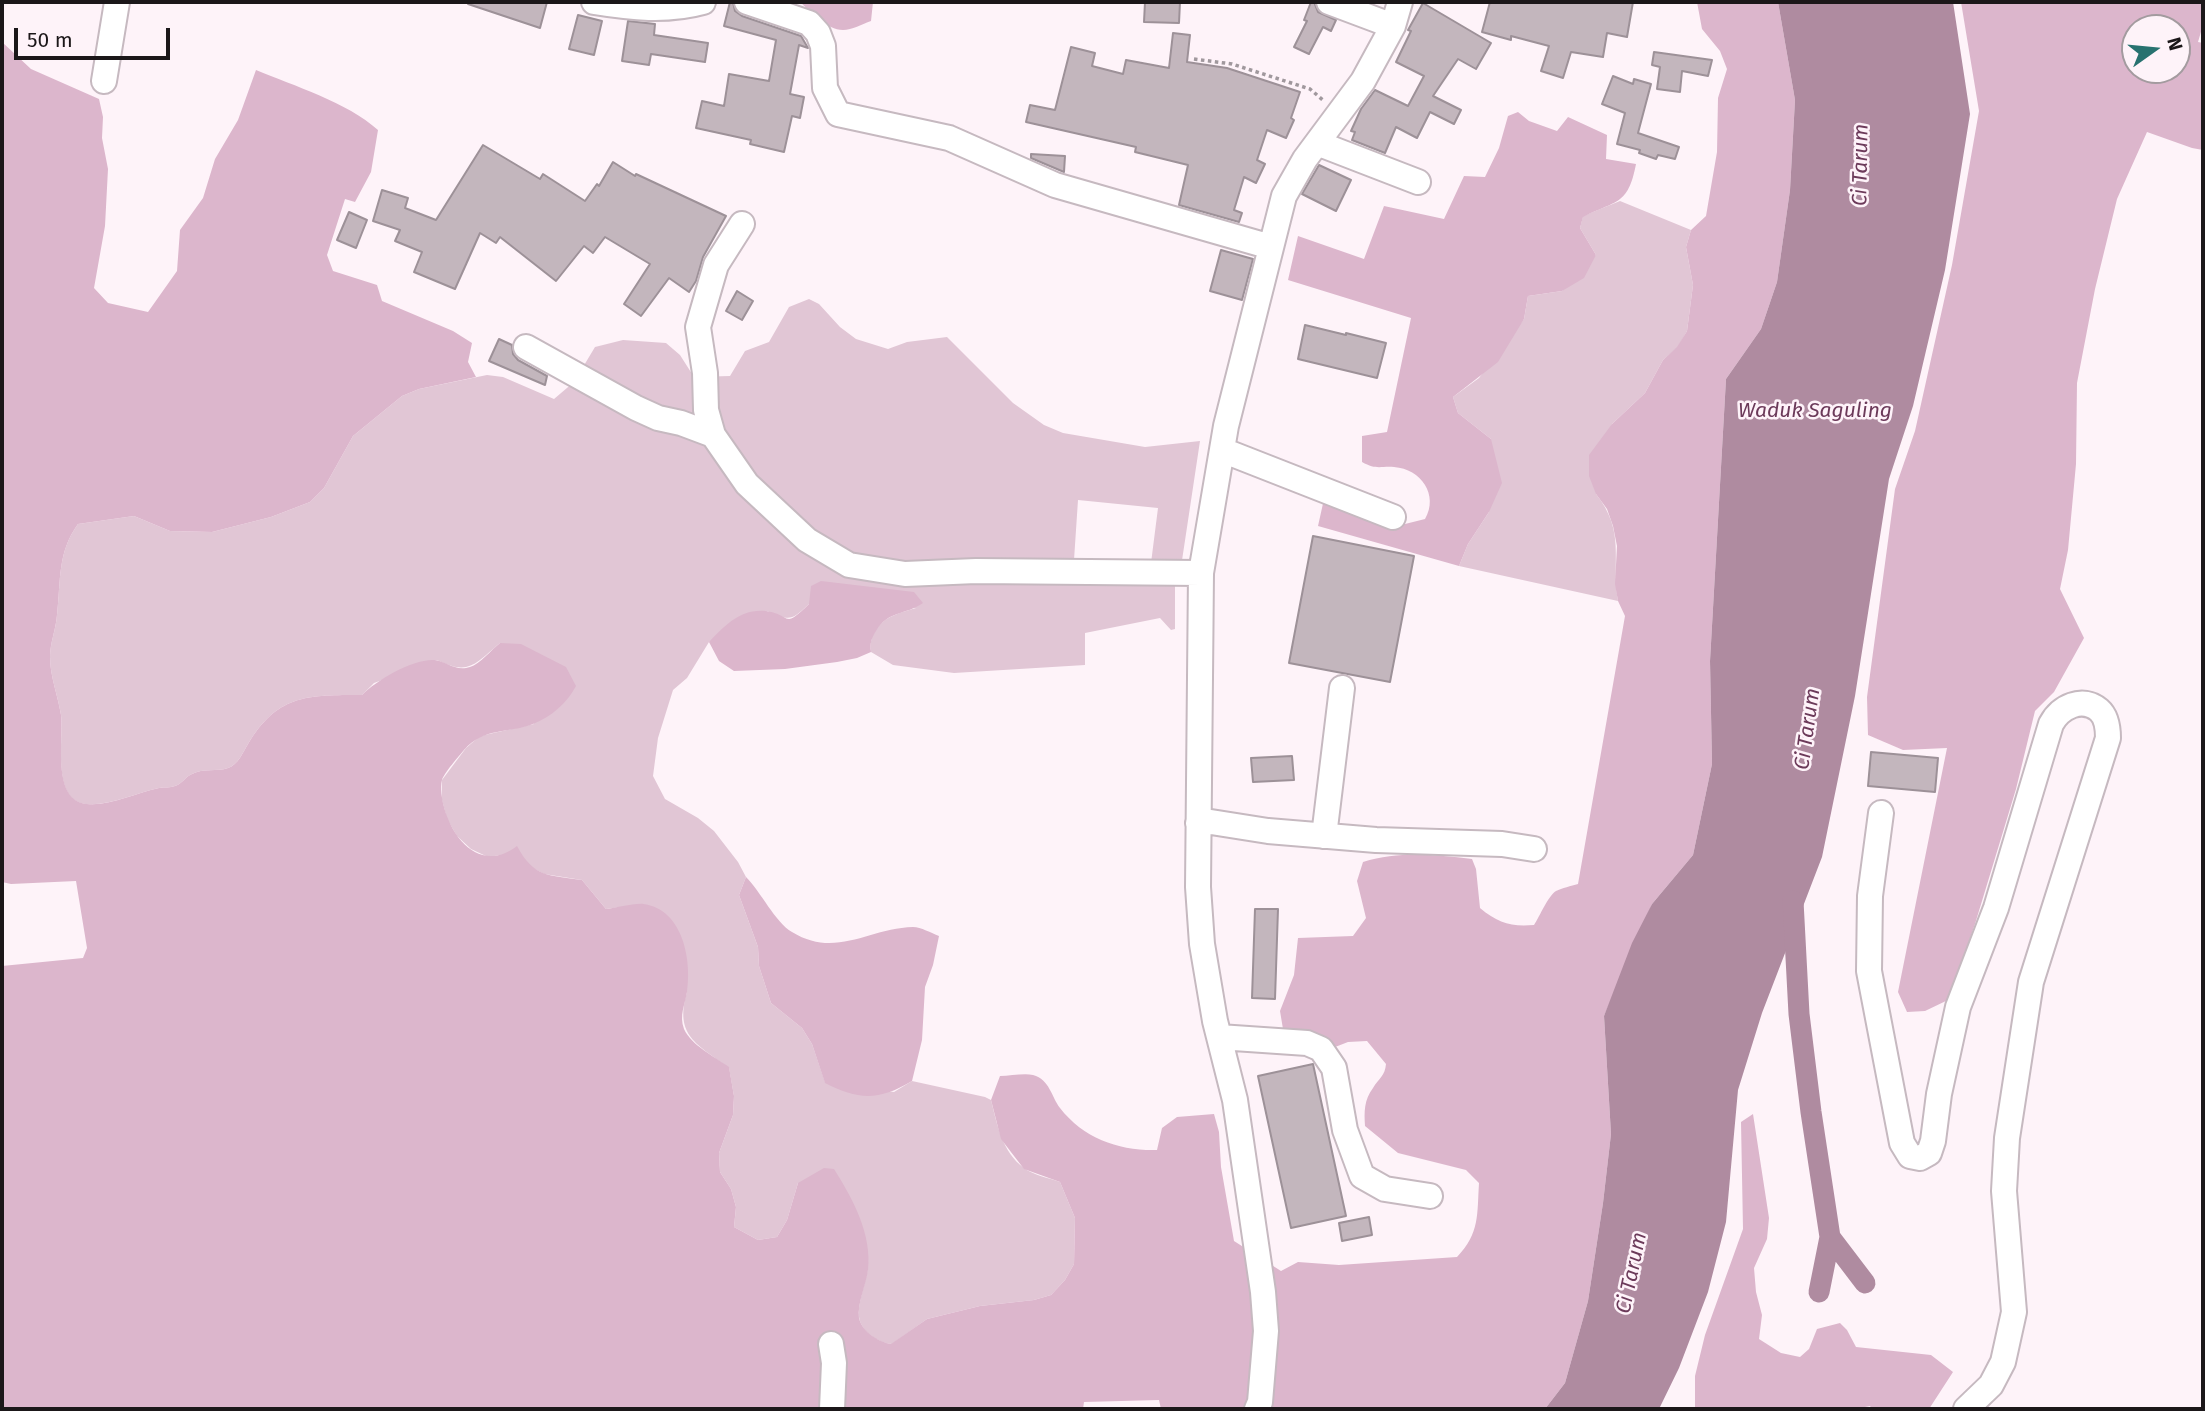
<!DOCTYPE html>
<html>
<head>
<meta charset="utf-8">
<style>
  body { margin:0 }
  #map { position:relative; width:2205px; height:1411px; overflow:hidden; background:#fef3f9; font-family:"Fira Sans",sans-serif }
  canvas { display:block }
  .frame { position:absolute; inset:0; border:4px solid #1b1719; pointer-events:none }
  .north { position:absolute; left:2121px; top:14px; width:70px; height:70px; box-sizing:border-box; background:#fef3f9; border:2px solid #a39b9f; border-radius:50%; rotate:75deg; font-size:19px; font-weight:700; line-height:28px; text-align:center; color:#1b1719 }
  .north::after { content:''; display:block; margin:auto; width:24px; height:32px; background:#287270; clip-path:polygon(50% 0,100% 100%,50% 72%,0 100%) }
  .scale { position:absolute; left:14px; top:28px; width:156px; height:32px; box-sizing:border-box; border:4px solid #1b1719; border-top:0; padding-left:9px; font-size:21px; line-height:24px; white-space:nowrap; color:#1b1719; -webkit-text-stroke:5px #fef3f9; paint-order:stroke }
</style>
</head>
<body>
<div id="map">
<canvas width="2205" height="1411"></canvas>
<div class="frame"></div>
<div class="north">N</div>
<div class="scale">50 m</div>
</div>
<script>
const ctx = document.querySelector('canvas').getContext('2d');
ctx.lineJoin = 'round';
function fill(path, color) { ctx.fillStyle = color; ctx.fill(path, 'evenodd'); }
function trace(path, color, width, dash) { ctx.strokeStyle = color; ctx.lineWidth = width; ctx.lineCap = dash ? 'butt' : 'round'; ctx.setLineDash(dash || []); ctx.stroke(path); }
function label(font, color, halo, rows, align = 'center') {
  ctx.font = font + ' "Fira Sans",sans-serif'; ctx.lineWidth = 5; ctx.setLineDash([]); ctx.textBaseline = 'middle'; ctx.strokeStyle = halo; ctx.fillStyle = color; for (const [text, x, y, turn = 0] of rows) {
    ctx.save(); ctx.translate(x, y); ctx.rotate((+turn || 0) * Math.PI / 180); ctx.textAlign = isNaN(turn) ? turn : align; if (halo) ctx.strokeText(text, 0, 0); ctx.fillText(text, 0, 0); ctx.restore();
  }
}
const green = new Path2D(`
  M1620,201L1691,230L1686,247L1693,285L1687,331L1678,347L1663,360L1645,393L1612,424L1596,494C1626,532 1611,559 1618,601L1459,566L1468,544L1489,512L1491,439L1458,413L1453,397L1479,378L1524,319L1528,296L1562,291L1596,255L1580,228L1583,216Z
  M809,299L819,304L840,327L856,339L888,349L907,342L947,337L1013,403L1044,425L1063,433L1145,447L1200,441L1181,567L1151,563L1158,508L1078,500L1073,575L1175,583V629L1171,630L1160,618L1085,633V665L954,673L893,665L871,652C868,622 892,615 916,608L809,604C791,621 790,621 767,611L709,642L687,678L673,690L658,738L653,776L665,799L698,818L714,831L738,862L746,877L739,895L758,947L759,966L771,1003L802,1028L812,1044L825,1082L894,1092L912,1081L985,1097L991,1100C997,1124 1002,1152 1024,1168C1033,1175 1049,1178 1060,1182L1075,1218L1074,1264L1065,1280L1051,1295L1034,1300L980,1306L927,1319L892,1344C879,1343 861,1332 859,1317C857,1306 866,1281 868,1268L798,1183L787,1220L777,1237L758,1240L734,1227L736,1207L731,1189L720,1172L719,1153L733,1115L734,1096L729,1068C697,1044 674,1036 687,992L644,904L606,909L582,880L544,874L507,854L488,857L471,849L457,836L447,819L442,800V780L466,748L480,736L534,724L500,643C475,664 469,676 437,660L374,683L362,695C308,695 278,694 248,744C243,752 238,765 228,768C217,772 203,768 192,774C185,777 182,784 175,786C170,788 164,787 159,788C135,793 111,806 86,804C51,801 64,738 61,715C58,696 50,676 50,657C50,643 56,629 57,615C61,581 57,553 78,524L134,516L170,531L212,532L271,517L310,502L324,488L353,436L402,396L419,389L487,375L503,377L554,399L574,382L595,347L623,340L666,343L680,355L694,377L730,376L745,351L769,342L789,307Z`);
const forest = new Path2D(`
  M800,2H873L871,21C862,24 852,30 843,30C827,30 811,12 800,2Z
  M1697,2H1778L1795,100L1790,190L1777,282L1761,329L1726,379L1710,661L1712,764L1693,855L1652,904L1604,1016L1611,1134L1603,1203L1588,1301L1565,1383L1545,1409H1161L1159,1400L1084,1402L1083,1409H2V966L83,958L87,948L76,881L11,884L2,882V42L31,69L99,99L103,117L102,138L108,169L105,226L94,288L108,303L148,312L177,271L180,230L203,198L215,159L238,120L256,70C294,86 347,102 378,130L371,172L355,202L345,199L327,255L333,271L377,285L382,301L453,331L472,343L468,362L476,377L419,389L402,396L353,436L324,488L310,502L271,517L212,532L170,531L134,516L78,524C57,553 61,581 57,615C56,629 50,643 50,657C50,676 58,696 61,715C64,738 51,801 87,804C111,806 135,793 159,788C164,787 170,788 175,786C182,784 185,777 192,774C203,768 217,772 228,768C238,765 243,752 248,744C278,694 308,695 362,695C377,680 412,659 434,660C447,661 455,672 470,667C480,664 491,650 500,643L521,644L566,667L576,686C567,703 551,717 533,724C507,734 484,727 464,750C459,756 444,773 442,780C440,787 442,800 444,807C453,841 482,873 517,846C534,878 549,875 582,880L606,909C617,908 633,903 644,904C683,910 692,960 687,992C685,1005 679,1015 684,1029C691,1045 715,1057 729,1067L734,1096L733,1115L719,1153L720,1172L731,1189L736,1207L734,1227L758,1240L777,1237L787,1220L798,1183L824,1168L834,1169C853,1199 872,1234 868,1270C866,1285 857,1304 859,1318C862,1332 879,1342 891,1344L927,1319L980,1306L1034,1300L1051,1295L1065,1280L1074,1264L1075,1218L1060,1182L1024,1169L1001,1139L991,1100L1000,1076C1010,1076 1024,1073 1033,1075C1050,1080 1051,1096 1060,1108C1084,1139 1120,1151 1157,1150L1162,1128L1177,1117L1214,1114L1219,1132L1221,1167L1234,1241L1281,1271L1298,1262L1339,1265L1457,1257C1480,1233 1477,1214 1479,1183L1466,1170L1398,1153L1365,1126C1364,1112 1364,1100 1373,1088C1379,1078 1385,1076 1386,1064L1367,1041L1348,1042L1330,1049L1300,1032L1283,1029L1280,1011L1294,975L1298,938L1353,936L1366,918L1357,881L1363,862C1400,851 1434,855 1472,859L1476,869L1480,908C1498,923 1511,927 1534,925C1540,916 1548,896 1556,891C1562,888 1571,886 1578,884L1625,616L1618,601L1615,584L1617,546L1613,526L1607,509L1596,494L1589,476V455L1612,424L1645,393L1663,360L1677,347L1687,331L1693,285L1686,247L1691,230L1706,216L1717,152L1718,98L1727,69L1720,51L1702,29Z
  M1961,2H2203V25L2198,42L2203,43V150L2192,148L2147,132L2117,199L2095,289L2077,383L2076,464L2068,550L2060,589L2084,638L2054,692L2035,711L2016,789L1975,924L1948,1000L1925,1011L1907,1012L1898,992L1947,748L1903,750L1868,735L1867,697L1895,489L1915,431L1952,265L1979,111ZM2135,28H2177V70H2135Z
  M1518,112L1529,121L1557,131L1568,117L1607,135L1606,159L1636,164C1628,206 1616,200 1583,217L1580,228L1596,255L1584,278L1562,291L1528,296L1524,319L1498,362L1453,397L1458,413L1491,439L1502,483L1489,512L1468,544L1459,566L1318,526L1324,499L1378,520L1405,524L1425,519C1439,495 1421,469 1394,467C1380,466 1376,470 1362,462V436L1387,432L1411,318L1288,280L1298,236L1364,259L1384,206L1444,219L1464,176L1485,177L1499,148L1508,116Z
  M821,581L914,592L923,603C906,615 887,611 876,631C871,639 870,643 871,652L857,658L837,662L785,669L734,671L719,661L709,642C724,626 741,608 766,611C793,615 782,630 809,604L811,586Z
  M746,877C761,892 775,922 792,932C836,959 869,928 913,927C921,927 931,933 939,936L933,965L925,987L922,1040L912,1081C879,1101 858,1100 825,1083L812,1044L802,1028L771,1003L759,966L758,947L739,895Z
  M1753,1114L1769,1218L1767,1239L1754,1268L1756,1292L1762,1315L1759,1339L1781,1353L1800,1357L1809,1349L1817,1329L1840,1323L1847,1330L1856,1347L1931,1355L1953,1372L1929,1409H1872L1870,1406L1855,1409H1695V1376L1705,1335L1743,1229L1741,1122Z`);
const water = new Path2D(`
  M1778,2H1953L1970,114L1945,270L1913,406L1889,479L1855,696L1822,857L1762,1013L1738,1090L1726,1222L1708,1292L1679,1368L1659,1409H1545L1565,1383L1588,1301L1603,1203L1611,1134L1604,1016L1632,943L1652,904L1693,855L1712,764L1710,661L1726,379L1761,329L1777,282L1790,190L1795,100Z`);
const canal = new Path2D(`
  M1793,901L1799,1014L1811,1112L1830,1237L1819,1292
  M1830,1237L1865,1283`);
const building = new Path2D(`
  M468,2H547L540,28L468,4Z
  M730,2H733L735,11L742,16L801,36L808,48L799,45L790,94L804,97L800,118L792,116L784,152L750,144L751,140L696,128L702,101L724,106L729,74L769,81L776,40L724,26Z
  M1145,2H1180L1179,23L1144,22Z
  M1311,2H1314L1318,12L1336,20L1331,31L1323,27L1309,54L1294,47L1307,21L1304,20Z
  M1490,2H1633L1627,37L1607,33L1603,57L1571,52L1563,78L1541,71L1549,46L1511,36V40L1482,32Z
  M1423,3L1491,43L1476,69L1458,59L1433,96L1461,110L1454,124L1430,112L1417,138L1396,127L1385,153L1352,140L1355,132L1351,131L1361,109L1375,90L1408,106L1424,76L1396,62L1411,31L1408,30Z
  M578,15L602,21L594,55L569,49Z
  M628,21L655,24L654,35L708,43L705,62L651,54L649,65L622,61Z
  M1173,33L1190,35L1187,62L1227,68L1300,92L1291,118L1294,120L1286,138L1267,130L1257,160L1265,164L1256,183L1244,177L1234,210L1242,213L1239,222L1179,205L1188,165L1135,152L1136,147L1026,122L1030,105L1055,110L1071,47L1095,53L1092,66L1123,74L1126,60L1169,68Z
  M1654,52L1712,60L1708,76L1682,71L1680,92L1657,89L1660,67L1652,65Z
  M1613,76L1633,84L1634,79L1651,84L1638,133L1679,147L1675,159L1658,155L1656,159L1639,153L1640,150L1617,144L1625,113L1602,104Z
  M483,145L540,179L543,174L585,201L597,184L599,186L613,162L635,176L636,174L726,216L703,257L696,281L689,292L669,278L641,316L624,304L650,264L605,237L593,253L584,246L556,281L500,237L496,243L480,233L455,289L414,272L422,252L395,241L400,230L373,221L382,190L408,198L405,208L436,220Z
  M1031,154L1065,156L1064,172L1031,158Z
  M1319,165L1351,180L1336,211L1302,194Z
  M349,212L367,220L356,248L337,240Z
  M1221,250L1253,259L1242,300L1210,291Z
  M737,291L753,301L742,320L726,311Z
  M1305,325L1346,335V333L1386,343L1377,378L1298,359Z
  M499,339L512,345L513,354L518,360L547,376L545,385L489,361Z
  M1313,536L1414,556L1390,682L1289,663Z
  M1871,752L1938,758L1935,792L1868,786Z
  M1292,756L1294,780L1253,782L1251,758Z
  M1255,909H1278L1275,999L1252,998Z
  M1313,1064L1346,1216L1291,1228L1258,1076Z
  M1369,1217L1372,1235L1342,1241L1339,1223Z`);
const path = new Path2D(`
  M1194,59L1232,64L1310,89L1324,101`);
const minor = new Path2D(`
  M594,2C631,8 667,12 703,2
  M747,2L809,23L818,33L823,46L825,88L838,114L949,138L1055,185L1271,247
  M1329,2L1393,26
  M104,81L117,2
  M1317,143L1418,182
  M742,224L716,265L698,327L705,373L706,410L713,435L747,484L807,540L849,565L905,574L976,571L1201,573
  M526,347L636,408L658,418L681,423L713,435
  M1222,450L1393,517
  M1881,813L1870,896L1869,971L1902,1143L1910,1156L1920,1158L1929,1153L1933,1141L1939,1094L1958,1007L1996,908L2051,724C2060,707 2082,696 2099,710C2107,717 2108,729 2108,738L2031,982L2007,1138L2004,1191L2014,1312L2003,1362L1991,1385L1966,1409
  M1198,823L1211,822L1268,831L1376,840L1502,844L1534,849
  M1324,836L1342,688
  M1219,1037L1307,1043L1321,1049L1334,1068L1345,1130L1362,1176L1385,1189L1430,1196
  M831,1344L834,1363L832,1409
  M1257,1409L1260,1402L1266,1331L1263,1292L1235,1100L1215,1021L1202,944L1198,887L1201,573L1226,426L1284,196L1305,159L1363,81L1393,26L1400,2`);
const waterNames = [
  ["Ci Tarum",1861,165,-89],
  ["Waduk Saguling",1815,411],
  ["Ci Tarum",1808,729,-82],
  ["Ci Tarum",1632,1273,-78]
];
fill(green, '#e1c6d5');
fill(forest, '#dcb6cc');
fill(water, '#af8ba0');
trace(canal, '#af8ba0', 21);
fill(building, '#c3b6bd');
trace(building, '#9d9198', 2);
trace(minor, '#c6b9c0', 28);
trace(path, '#a0989d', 3.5, [3.5, 3.5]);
trace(minor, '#fff', 24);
label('italic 21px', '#6c3a5a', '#fef3f9', waterNames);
</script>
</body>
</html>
